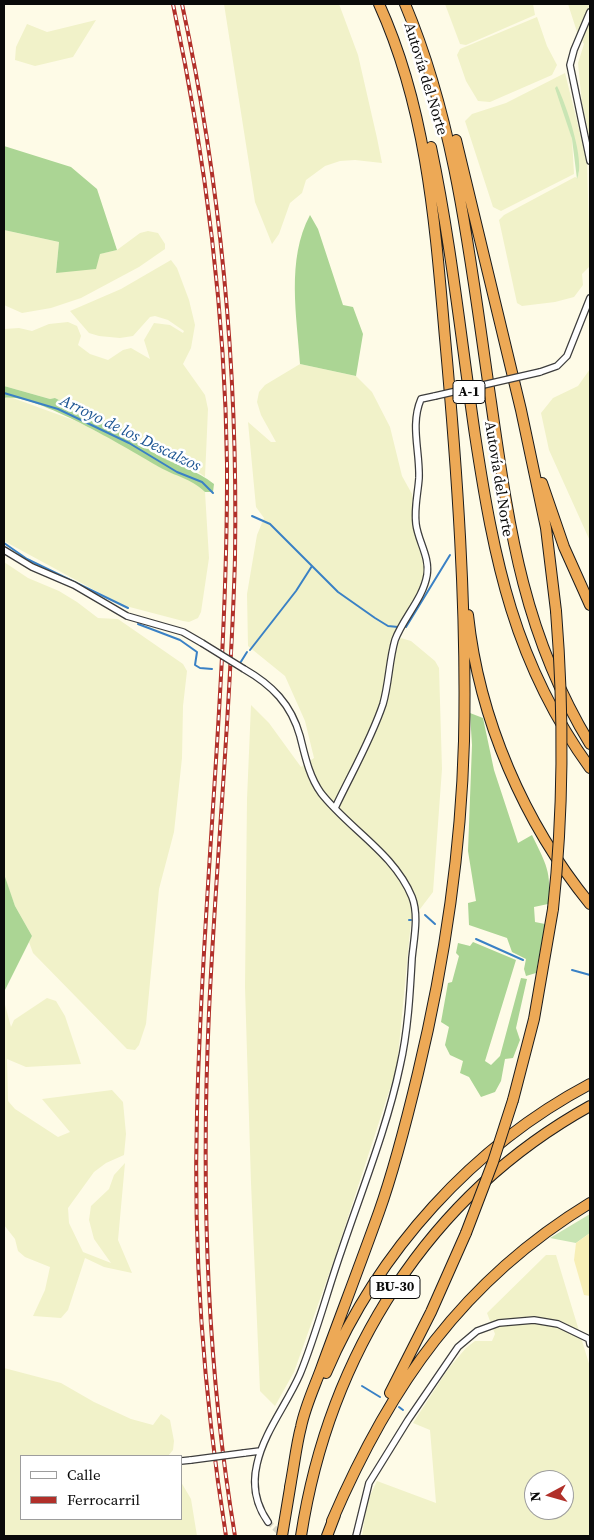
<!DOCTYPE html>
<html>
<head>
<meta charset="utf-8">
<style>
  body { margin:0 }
  #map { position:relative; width:594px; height:1540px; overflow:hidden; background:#fefbe7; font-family:"Source Serif 4",serif }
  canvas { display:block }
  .frame { position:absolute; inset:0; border:5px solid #0a0a0a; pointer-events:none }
  .legend { position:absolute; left:20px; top:1455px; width:162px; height:65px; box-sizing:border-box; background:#fff; border:1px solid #9d9d9d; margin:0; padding:6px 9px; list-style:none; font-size:15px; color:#0a0a0a }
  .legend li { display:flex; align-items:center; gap:10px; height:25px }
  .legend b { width:25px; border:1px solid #9d9d9d }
  .north { position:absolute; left:524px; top:1470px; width:50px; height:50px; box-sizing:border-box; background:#fff; border:1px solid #9d9d9d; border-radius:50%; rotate:264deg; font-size:14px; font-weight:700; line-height:20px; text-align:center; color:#0a0a0a }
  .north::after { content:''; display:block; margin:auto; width:18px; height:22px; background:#b1302a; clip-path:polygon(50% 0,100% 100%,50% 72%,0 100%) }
</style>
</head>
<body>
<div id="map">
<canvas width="594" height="1540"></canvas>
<div class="frame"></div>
<ul class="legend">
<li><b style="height:6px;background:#fff"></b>Calle</li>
<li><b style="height:6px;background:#b1302a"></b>Ferrocarril</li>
</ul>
<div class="north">N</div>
</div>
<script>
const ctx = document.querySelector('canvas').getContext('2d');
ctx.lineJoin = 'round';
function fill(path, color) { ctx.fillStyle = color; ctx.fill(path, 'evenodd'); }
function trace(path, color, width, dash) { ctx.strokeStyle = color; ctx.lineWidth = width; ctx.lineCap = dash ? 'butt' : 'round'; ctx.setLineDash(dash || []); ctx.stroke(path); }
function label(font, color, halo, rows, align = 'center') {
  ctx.font = font + ' "Source Serif 4",serif'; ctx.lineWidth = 5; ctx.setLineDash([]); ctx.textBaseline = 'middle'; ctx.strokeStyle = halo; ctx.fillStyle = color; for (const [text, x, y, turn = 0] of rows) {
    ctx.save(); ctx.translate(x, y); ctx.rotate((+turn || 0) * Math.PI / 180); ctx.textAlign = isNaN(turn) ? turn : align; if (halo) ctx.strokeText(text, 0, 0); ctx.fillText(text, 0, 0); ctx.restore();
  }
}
const farmland = new Path2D(`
  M224,4H339L358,55L377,138L382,163L355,160L340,161L325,166L306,180L302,193L290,203L279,234L272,244L255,202Z
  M445,4H533L535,15L466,45L460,44Z
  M568,4H590V139L582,104L578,63L584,44L577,32Z
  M537,17L547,46L557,65L552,75L490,102L478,101L466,81L457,55L460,49Z
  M96,20L73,57L35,66L15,60L16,47L27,24L47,32Z
  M565,73L587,161L590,266L582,274L583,285L574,297L555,302L522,306L517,303L499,220L504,215L575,177L577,178L579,173L577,151L567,113L556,86L572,139L574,174L501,211L493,207L465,121L472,114L506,103Z
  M4,230L59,242L56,273L99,254L117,250L140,233L148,231L158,233L165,244V249L139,267L81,298L51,308L22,313L4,305Z
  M171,260L177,268L189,300L195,325L191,348L183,364L205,395L208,409L205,477L197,471L170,462L145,448L133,436L55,398L50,399L4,386V329L19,328L32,331L49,324L68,322L77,326L81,336L78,345L90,354L108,360L123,350L131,348L150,359L144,340L154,323L170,325L183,333L184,331L168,320L155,316L150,317L133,336L120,338L99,336L89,333L70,311L121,289Z
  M300,364L356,376L372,392L390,427L402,476L412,494L415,526L425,571L417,595L394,636L411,641L435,661L439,668L442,769L433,892L411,921L397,1067L335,1257L294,1372L275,1406L260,1391L251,1183L245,987L247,799L251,705L269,723L301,767L314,758L305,721L285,676L248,646L247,594L257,535L264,518L256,507L248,422L271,442H276L261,415L257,402L259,392L265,385Z
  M590,369V541L549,450L541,413L553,398L578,386Z
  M10,397L76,421L129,448L161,468L190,479L205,492L209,558L201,612L198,618L189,622L183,621L122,605L4,541V398Z
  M4,562L28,578L59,591L77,602L98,618L118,619L183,664L187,671L183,706L182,758L174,832L159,889L146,1024L139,1045L135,1050L127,1049L33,953L29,942L32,936L15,906L4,877Z
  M47,998L56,1001L65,1016L81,1064L26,1067L7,1059L8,1101L15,1109L58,1137L70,1132L42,1099L112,1090L123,1102L126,1134L124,1155L106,1163L94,1172L68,1208L69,1223L83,1252L111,1263L94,1239L89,1220L91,1206L109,1189L114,1175L125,1163L118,1240L132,1273L104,1267L85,1258L68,1310L61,1318L33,1316L45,1290L50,1267L25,1257L18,1251L15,1239L4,1225V1001L11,1027L14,1020Z
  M546,1255H556L590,1367V1536H362L367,1502L377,1481L436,1503L430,1430L413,1423L448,1369L466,1348L475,1341H492L495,1334L487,1313ZM534,1480H564V1510H534Z
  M4,1368L61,1383L94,1402L131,1419L153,1425L161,1414L170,1420L174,1441L173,1450L168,1456H21V1519H181V1482L191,1499L197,1536H4Z`);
const green = new Path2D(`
  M557,86C566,104 586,162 577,179L572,139L555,88Z
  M590,1214V1233L576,1243L550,1238Z`);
const forest = new Path2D(`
  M4,146L71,167L97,189L117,250L100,254L96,269L56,273L59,242L4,230Z
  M310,215L318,229L343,305L353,307L363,334L356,376L300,364C297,316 286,260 310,215Z
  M4,386L50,399L55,398C76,409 98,417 119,427C134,435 144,448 159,456C178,466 197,470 214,484L213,492H205C190,478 177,477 159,467C130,450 34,392 4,398Z
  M470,713L483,718L494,770L518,843L532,835C546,864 552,872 548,904L534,907L535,922L545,924L536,973L526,976L524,969L526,959L512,952L507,938L469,925L468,903L476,901L468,851L472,745Z
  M4,874L15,906L32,936L4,992Z
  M473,942L516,960L485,1061L491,1065L500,1056L521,978L527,979L516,1028L520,1040L513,1058L505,1059L501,1081L495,1092L481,1097L469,1077L460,1073L463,1061L450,1055L445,1045L449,1027L441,1022L448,983L452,982L459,956L456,953L458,943L470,946Z`);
const sand = new Path2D(`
  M590,1233V1296L584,1295L574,1260L576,1243Z`);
const stream = new Path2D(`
  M4,393L58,409L129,443L177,472L202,482L213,493
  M252,516L270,524L338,592L375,618L388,626L398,627
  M4,543L27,559L128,608
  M138,624L180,640L197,652L195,665L200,668L212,669
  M406,627L450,555
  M250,650L296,591L312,566
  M237,668L247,652
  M425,915L435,924
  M409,920H411
  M476,939L523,960
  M572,970L590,975
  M362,1386L380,1397
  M399,1407L403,1410`);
const streetTunnel = new Path2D(`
  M268,1522L283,1536`);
const street = new Path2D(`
  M590,12L574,50L570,65L590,161
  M540,372L557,366L567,356L590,298
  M4,550L32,567L74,585L127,616L183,632L202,643
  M244,669C272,685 291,704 300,736C305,756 309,776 321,793C349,829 394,853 412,897C419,915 414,938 412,958C410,994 408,1031 400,1066C387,1128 361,1192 341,1252C327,1292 316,1335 300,1374C287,1404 264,1432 257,1464C252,1485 256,1505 268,1522
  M335,808C351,774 371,740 383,704C389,683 389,661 395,640C403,618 423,599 427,575C430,557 418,541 416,524C414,508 418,493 419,478C420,451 410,425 421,399L435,396
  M244,1453L260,1451
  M181,1461L191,1460
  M356,1536L369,1483L408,1420L458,1347L477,1331L499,1323L534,1320L558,1324L589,1339L590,1344`);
const highway = new Path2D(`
  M405,4C458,130 471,268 491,402C509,527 523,634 590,744
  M456,140L521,410L546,528L556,611
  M431,147C451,242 461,339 475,435C494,560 514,663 590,768
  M542,483L564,547L590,605
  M468,615C479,719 524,823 590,904
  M513,1100L534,1019L553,909
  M326,1373C378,1251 473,1146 590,1084
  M390,1393L431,1312L466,1233
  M290,1487C294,1467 296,1446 301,1427C305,1407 314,1388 321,1369C340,1317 360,1265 379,1212C395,1167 407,1119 418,1073C444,965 461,852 464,741C467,609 457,469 445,338C435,223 427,110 379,4
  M332,1521C390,1386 462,1281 590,1203
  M282,1536L291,1482
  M301,1536C329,1355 428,1196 590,1106
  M327,1536L335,1515`);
const rail = new Path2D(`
  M173,4C205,155 225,310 227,464C228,681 202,896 197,1113C193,1254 204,1397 226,1536
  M182,4C221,185 238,371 235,557C231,709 216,860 209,1012C201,1187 206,1363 235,1536`);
const streetBridge = new Path2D(`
  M435,396L540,372
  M202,643L244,669
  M191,1460L244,1453`);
const highwayBridge = new Path2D(`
  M553,909C564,808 564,712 556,611
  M466,1233L493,1162L513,1100`);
const shields = [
  [469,392,32],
  [395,1287,50]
];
const shieldNames = [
  ["A-1",469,392],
  ["BU-30",395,1287]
];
const streetNames = [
  ["Autovía del Norte",425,79,73],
  ["Autovía del Norte",498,479,81]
];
const waterNames = [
  ["Arroyo de los Descalzos",130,434,26]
];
fill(farmland, '#f1f2c9');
fill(green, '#c9e5b4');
fill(forest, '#abd594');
fill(sand, '#f7efb6');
trace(stream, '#3a81c5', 2);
trace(streetTunnel, '#d9d7c6', 5.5, [5.5, 3]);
trace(street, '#3d3d3d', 8);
trace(highway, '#1b1b1b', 12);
trace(street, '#fff', 5.5);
trace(highway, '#eda956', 10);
trace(rail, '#b1302a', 4);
trace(rail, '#fff', 2, [5.5]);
trace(streetBridge, '#3d3d3d', 8, []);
trace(highwayBridge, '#1b1b1b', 12, []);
trace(streetBridge, '#fff', 5.5);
trace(highwayBridge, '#eda956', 10);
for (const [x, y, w] of shields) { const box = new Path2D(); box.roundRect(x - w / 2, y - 11.5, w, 23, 4); ctx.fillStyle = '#fff'; ctx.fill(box); trace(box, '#0a0a0a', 1); }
label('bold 14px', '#0a0a0a', null, shieldNames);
label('15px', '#0a0a0a', '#fff', streetNames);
label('italic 16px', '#1b5493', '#fff', waterNames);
</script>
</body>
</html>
